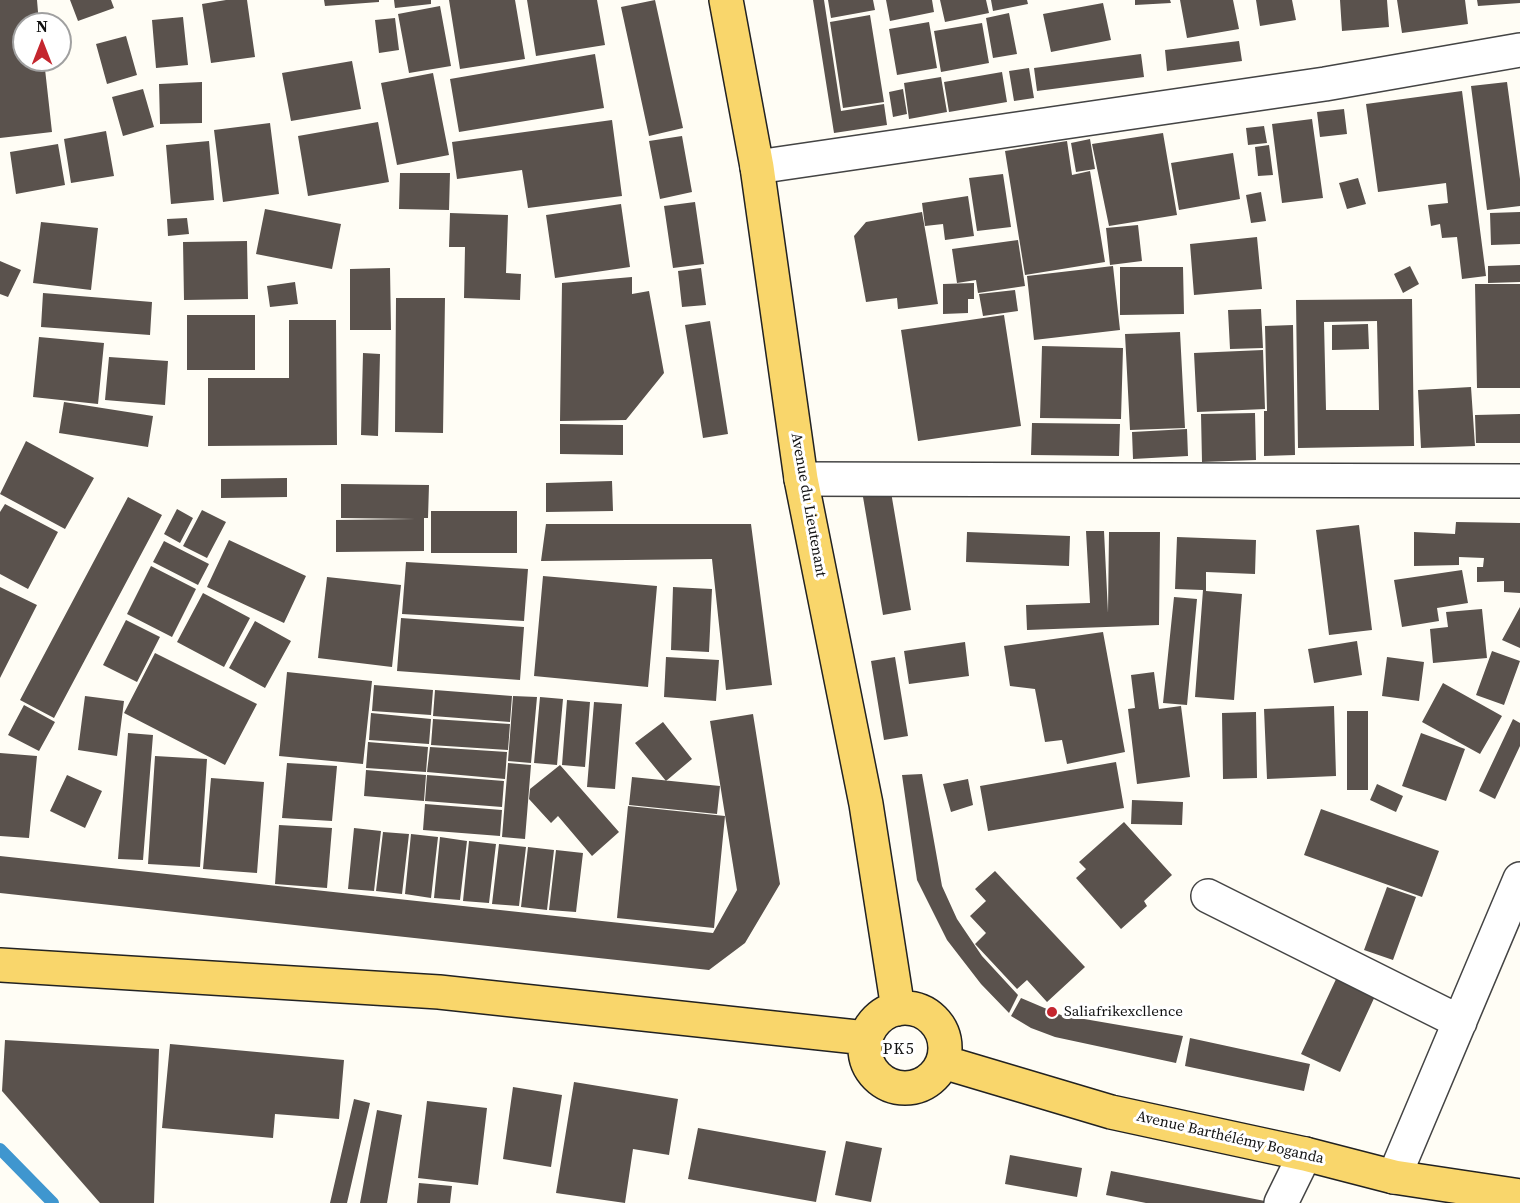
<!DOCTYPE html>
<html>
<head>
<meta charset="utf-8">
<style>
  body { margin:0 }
  #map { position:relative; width:1520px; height:1203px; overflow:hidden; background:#fffdf5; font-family:"Source Serif 4",serif }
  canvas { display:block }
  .north { position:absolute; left:12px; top:12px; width:60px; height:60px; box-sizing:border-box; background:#fff; border:2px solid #a0a0a0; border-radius:50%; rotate:0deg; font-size:16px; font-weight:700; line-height:24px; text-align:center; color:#111 }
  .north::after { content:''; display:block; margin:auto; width:21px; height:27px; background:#c4262e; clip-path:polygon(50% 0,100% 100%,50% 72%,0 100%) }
</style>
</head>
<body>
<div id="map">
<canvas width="1520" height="1203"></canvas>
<div class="north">N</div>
</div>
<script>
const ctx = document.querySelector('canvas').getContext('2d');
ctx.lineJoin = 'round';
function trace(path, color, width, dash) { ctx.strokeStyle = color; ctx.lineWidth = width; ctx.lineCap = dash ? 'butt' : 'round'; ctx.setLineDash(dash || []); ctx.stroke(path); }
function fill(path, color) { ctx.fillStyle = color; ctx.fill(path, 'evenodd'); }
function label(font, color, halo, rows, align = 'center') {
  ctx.font = font + ' "Source Serif 4",serif'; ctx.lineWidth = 6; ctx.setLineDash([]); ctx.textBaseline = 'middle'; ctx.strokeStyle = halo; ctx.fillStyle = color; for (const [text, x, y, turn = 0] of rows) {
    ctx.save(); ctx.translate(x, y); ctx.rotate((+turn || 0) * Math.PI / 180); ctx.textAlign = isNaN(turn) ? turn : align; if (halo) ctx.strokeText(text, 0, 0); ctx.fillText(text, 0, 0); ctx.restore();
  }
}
const stream = new Path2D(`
  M0,1149L53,1203`);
const building = new Path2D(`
  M0,0H37L39,24H24V60H44L52,132L0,138Z
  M70,0H111L114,8L78,21Z
  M226,0H247L255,57L211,63L202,4Z
  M324,0H379V2L325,6Z
  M394,0H431V4L395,8Z
  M449,0H515L525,59L460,69Z
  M527,0H597L605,45L536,56Z
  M655,0L683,128L649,136L621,7Z
  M813,0H824L841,111L884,104L887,125L834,133Z
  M828,0H873L875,10L831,18Z
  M886,0H932L934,12L890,21Z
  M940,0H986L989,13L945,22Z
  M991,0H1027L1028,4L993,11Z
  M1135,0H1170L1171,3L1135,5Z
  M1180,0H1233L1239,29L1187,38Z
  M1256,0H1292L1296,20L1260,26Z
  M1340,0H1387L1389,27L1342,31Z
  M1397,0H1465L1468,24L1402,33Z
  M1477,0H1520V3L1478,6Z
  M1103,3L1111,40L1051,52L1043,14Z
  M440,6L451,66L409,73L398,14Z
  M1009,13L1017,54L993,58L986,18Z
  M870,15L884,102L843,108L830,22Z
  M183,17L188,65L156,68L152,20Z
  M395,18L399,50L379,53L375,20Z
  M929,22L937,68L897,75L889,29Z
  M982,23L989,63L941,72L934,31Z
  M126,36L137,75L107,84L96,44Z
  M1239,41L1242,61L1167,71L1165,50Z
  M595,54L604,108L459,132L450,79Z
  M1141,54L1144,77L1037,91L1034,68Z
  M352,61L361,109L291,121L282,73Z
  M1029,68L1034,98L1014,101L1009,71Z
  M1002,72L1007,102L949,112L944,82Z
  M433,73L449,155L397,165L381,83Z
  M941,77L947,112L909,119L904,83Z
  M202,82V123L160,124L159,84Z
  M1507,82L1520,179V206L1487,210L1471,86Z
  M143,89L154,127L123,136L112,97Z
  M903,89L907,114L893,117L889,92Z
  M1462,91L1486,276L1462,279L1457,237L1442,238L1440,224L1431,226L1428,205L1448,203L1446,183L1378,192L1366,104Z
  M1344,109L1347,134L1320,137L1317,112Z
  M1312,119L1323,198L1282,203L1272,124Z
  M612,120L622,196L528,208L522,170L457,179L452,142Z
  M378,122L389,182L308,196L298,136Z
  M270,123L279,194L223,202L214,130Z
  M1264,126L1267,143L1248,145L1246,128Z
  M106,131L114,176L71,183L64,139Z
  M1163,133L1177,215L1109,226L1092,144Z
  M682,136L692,192L660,199L649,141Z
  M1090,139L1095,169L1076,172L1071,143Z
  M209,141L214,200L171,204L166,145Z
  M1067,141L1072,175L1090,171L1105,262L1025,275L1005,151Z
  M58,144L65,185L16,194L10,152Z
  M1269,145L1273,175L1258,176L1255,147Z
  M1233,153L1240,199L1179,210L1171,163Z
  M400,173H450L449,210L399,209Z
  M1003,174L1011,227L977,231L969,178Z
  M1358,178L1366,204L1347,209L1339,183Z
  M1261,192L1266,221L1251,223L1246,195Z
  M968,196L974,236L945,240L943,224L925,226L922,203Z
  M695,202L704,264L673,268L664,206Z
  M621,204L630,267L555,278L546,215Z
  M265,209L341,224L332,269L256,254Z
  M922,212L938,304L898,309L897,298L866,302L854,236L866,222Z
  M1520,212V244L1491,245L1490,213Z
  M450,213L508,215L506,273L521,274L520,300L464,298L465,247H449Z
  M187,218L189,234L168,236L167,219Z
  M41,222L98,228L91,290L33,283Z
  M1138,225L1142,261L1110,265L1106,228Z
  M1257,237L1262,289L1194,295L1190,244Z
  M1018,240L1025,286L978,293L976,280L957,283L952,249Z
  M247,241L248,299L184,300L183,242Z
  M0,261L21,270L8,297L0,294Z
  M1520,265V282L1488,283V266Z
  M1113,266L1120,330L1034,340L1027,276Z
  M1410,266L1419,284L1403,293L1394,274Z
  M1120,267H1183L1184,314L1120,315Z
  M390,268L391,330H350V269Z
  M701,268L706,305L682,307L678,271Z
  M632,277V294L649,291L664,373L626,420L560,421L562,283Z
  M295,282L298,304L270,307L267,286Z
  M974,283V299H968V313L943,314V284Z
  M1475,284H1520V388H1477Z
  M1015,290L1018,311L983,316L979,294Z
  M43,293L152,302L150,335L41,327Z
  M396,298H445L443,433L395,432Z
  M1412,299L1414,446L1298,448L1296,300ZM1377,321L1379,410H1326L1324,322Z
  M1261,309L1263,348L1230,349L1228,310Z
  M187,315H255V370H187Z
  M1004,315L1021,426L918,441L901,330Z
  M289,320H336L337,445L208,446V378H289Z
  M710,321L728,434L703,438L685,325Z
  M1368,324L1369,349L1332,350V325Z
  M1293,325L1295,455L1264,456V411H1267L1265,326Z
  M1180,332L1185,428L1130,430L1125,334Z
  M39,337L104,343L98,404L33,397Z
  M1042,346L1123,348L1121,419L1040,418Z
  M1263,350L1265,409L1197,412L1194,353Z
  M363,353L380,354L378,436L361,435Z
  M109,357L168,361L165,405L105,400Z
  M1471,387L1475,446L1421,448L1418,390Z
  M64,402L153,416L148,447L59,433Z
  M1255,413L1256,460L1202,462L1201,414Z
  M1520,414V443H1476L1475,415Z
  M1032,423L1120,424L1119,456L1031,455Z
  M560,424L623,425V455L560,454Z
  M1187,429L1188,456L1133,459L1132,432Z
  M26,441L94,478L65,529L0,494Z
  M287,478V497L221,498V479Z
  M612,481L613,511L546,512V483Z
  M341,484L429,485L428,518H424V551L336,552V520L415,519L341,518Z
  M891,492L911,610L883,615L863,497Z
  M128,497L162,515L54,718L20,700Z
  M5,504L58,532L28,589L0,574V512Z
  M177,509L193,518L180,543L164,534Z
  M202,510L226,522L207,558L183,546Z
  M431,511H517V553H431Z
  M1456,522L1520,523V593L1504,592V581L1477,582V567H1483L1484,558L1459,557V565L1414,566V532L1455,534Z
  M546,524H751L772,685L726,690L712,559L541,561Z
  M1359,525L1372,630L1329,635L1316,530Z
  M1086,531H1104L1108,613L1109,532H1160L1159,625L1027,630L1026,605L1090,603Z
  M967,532L1070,536L1069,566L966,562Z
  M1177,537L1256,540L1255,574L1206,572V591L1242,594L1234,700L1195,697L1203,590L1175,589Z
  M229,540L306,576L284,623L207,587Z
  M164,541L209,564L198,585L153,562Z
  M406,562L528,569L524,621L402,614Z
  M151,566L196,589L172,637L127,614Z
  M1462,570L1468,603L1437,608L1439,621L1402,627L1394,580Z
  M543,576L657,586L648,687L534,676Z
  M327,577L401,585L392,667L318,658Z
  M0,587L37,605L0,678Z
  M673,587L712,589L709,652L671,650Z
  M203,593L250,618L224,667L177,642Z
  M1174,597L1197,599L1187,705L1163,703Z
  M1520,607V648L1502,640Z
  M1482,609L1487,658L1433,663L1430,629L1448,627L1446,612Z
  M401,618L524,627L520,680L397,671Z
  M126,620L160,637L137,682L103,665Z
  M255,621L291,641L265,688L229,668Z
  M1103,632L1125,752L1067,764L1062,740L1045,742L1035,689L1010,686L1004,646Z
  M1357,641L1362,675L1314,683L1308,649Z
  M965,642L969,676L909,684L904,651Z
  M1492,651L1520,661L1504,705L1476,695Z
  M155,653L257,704L225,765L124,713Z
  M666,657L719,660L716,701L664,697Z
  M895,657L908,736L884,740L871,661Z
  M1387,657L1424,662L1419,701L1382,696Z
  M287,672L372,681L363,764L279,756Z
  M1154,672L1159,709L1181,706L1190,777L1137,784L1128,709L1135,708L1131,675Z
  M1443,683L1502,716L1480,754L1422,722Z
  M374,685L433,690L431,715L372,711Z
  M435,690L512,696L510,722L433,716Z
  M85,696L124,701L117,756L78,750Z
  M513,696L537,697L531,763L508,761Z
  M540,697L563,699L557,765L534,763Z
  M567,700L590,702L585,767L562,765Z
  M594,702L622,704L615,789L587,787Z
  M24,705L55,722L39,751L8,735Z
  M1334,706L1336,776L1267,779L1264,709Z
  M1347,711H1368V790H1347Z
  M1256,712L1257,778L1223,779L1222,713Z
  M371,713L431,719L429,744L369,740Z
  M753,714L780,884L745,943L709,970L0,893V856L713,933L737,890L710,721Z
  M433,719L510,724L508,750L431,745Z
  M1513,719L1520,723V746L1495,799L1479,791Z
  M663,722L692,759L666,781L635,743Z
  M128,733L153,735L143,860L118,859Z
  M1421,733L1465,749L1446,801L1402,786Z
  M368,742L428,747L426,772L366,768Z
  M430,747L507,752L505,779L427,772Z
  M0,753L37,756L29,838L0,836Z
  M155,756L207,759L200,867L148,864Z
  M1116,762L1124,808L988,831L980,786Z
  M287,763L337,766L332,821L282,818Z
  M508,763L531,765L525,839L502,837Z
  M560,765L619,832L592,856L558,816L551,823L529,799L530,789Z
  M366,770L426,775L424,801L364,796Z
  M922,774L942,886L957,919L982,956L1018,995L1009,1013L981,984L947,940L917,880L902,775Z
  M67,775L102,791L85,828L50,811Z
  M427,775L504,781L502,807L425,801Z
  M632,777L720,786L717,814L629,805Z
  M211,778L264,782L257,873L203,869Z
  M968,779L973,805L951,812L943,784Z
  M1377,784L1403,796L1396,812L1370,800Z
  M1132,800L1183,802L1182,825L1131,824Z
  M425,804L502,810L500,836L423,830Z
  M628,806L725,816L714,928L617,918Z
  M1321,809L1439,851L1422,897L1304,855Z
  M1124,822L1172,875L1144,901L1147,906L1121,929L1076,878L1086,869L1079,862Z
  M279,825L332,828L327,888L275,884Z
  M354,828L381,831L374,891L348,889Z
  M383,832L409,834L402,894L376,891Z
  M411,834L438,837L431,898L405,894Z
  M440,837L467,841L460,900L434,898Z
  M469,841L496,844L489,903L463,901Z
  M499,844L526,847L519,906L492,904Z
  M528,847L554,850L547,910L521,907Z
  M556,850L583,853L576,912L549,910Z
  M995,871L1085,967L1047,1002L1027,980L1017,989L975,944L986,933L970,916L986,901L975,889Z
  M1387,887L1416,897L1393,960L1364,950Z
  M1337,977L1376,994L1340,1072L1301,1054Z
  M1021,998L1061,1015L1183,1036L1176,1063L1055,1037L1031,1028L1011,1016Z
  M1190,1038L1310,1064L1304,1091L1185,1066Z
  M5,1040L159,1049L154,1203H100L2,1091Z
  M170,1044L344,1060L339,1119L275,1114L273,1138L162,1128Z
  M574,1082L678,1099L669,1155L633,1149L625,1203L556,1193Z
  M513,1087L562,1095L551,1167L503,1159Z
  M354,1099L370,1103L347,1203H330Z
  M427,1101L487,1108L478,1185L418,1178Z
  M377,1110L402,1115L387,1203H360Z
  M698,1128L826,1151L816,1202L688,1179Z
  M846,1141L882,1148L871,1202L835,1195Z
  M1010,1155L1082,1168L1077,1197L1005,1184Z
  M1111,1171L1265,1201L1264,1203H1146L1106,1195Z
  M419,1183L452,1186L450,1203H417Z`);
const minor = new Path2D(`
  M757,167L1325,84L1520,50
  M801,479L1520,481
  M1208,896L1460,1022
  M1394,1177L1520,879
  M1281,1203L1305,1154`);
const major = new Path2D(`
  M726,0L757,167L801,479L866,804L898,1009
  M0,965L439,992L866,1038
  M865 1048a40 40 0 1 1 80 0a40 40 0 1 1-80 0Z
  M943,1062L1111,1112L1305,1154L1394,1177L1520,1196`);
const markers = [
  [1052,1012,6,"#c4262e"]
];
const streetNames = [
  ["Avenue du Lieutenant",808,505,80],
  ["Avenue Barthélémy Boganda",1230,1138,13]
];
const poiNames = [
  ["Saliafrikexcllence",1064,1012]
];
const neighbourhoodNames = [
  ["PK5",899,1050]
];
trace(stream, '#3f96cf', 12);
fill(building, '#5a524d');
trace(minor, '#444', 36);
trace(major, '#222', 36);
trace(minor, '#fff', 33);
trace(major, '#f9d66b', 33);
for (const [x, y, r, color] of markers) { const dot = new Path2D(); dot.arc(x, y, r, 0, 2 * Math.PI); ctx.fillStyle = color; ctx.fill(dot); trace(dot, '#fff', 2); }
label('15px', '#111', '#fff', streetNames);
label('15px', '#111', '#fff', poiNames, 'left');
ctx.letterSpacing = '1.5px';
label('16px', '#111', '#fff', neighbourhoodNames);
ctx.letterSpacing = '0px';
</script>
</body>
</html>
